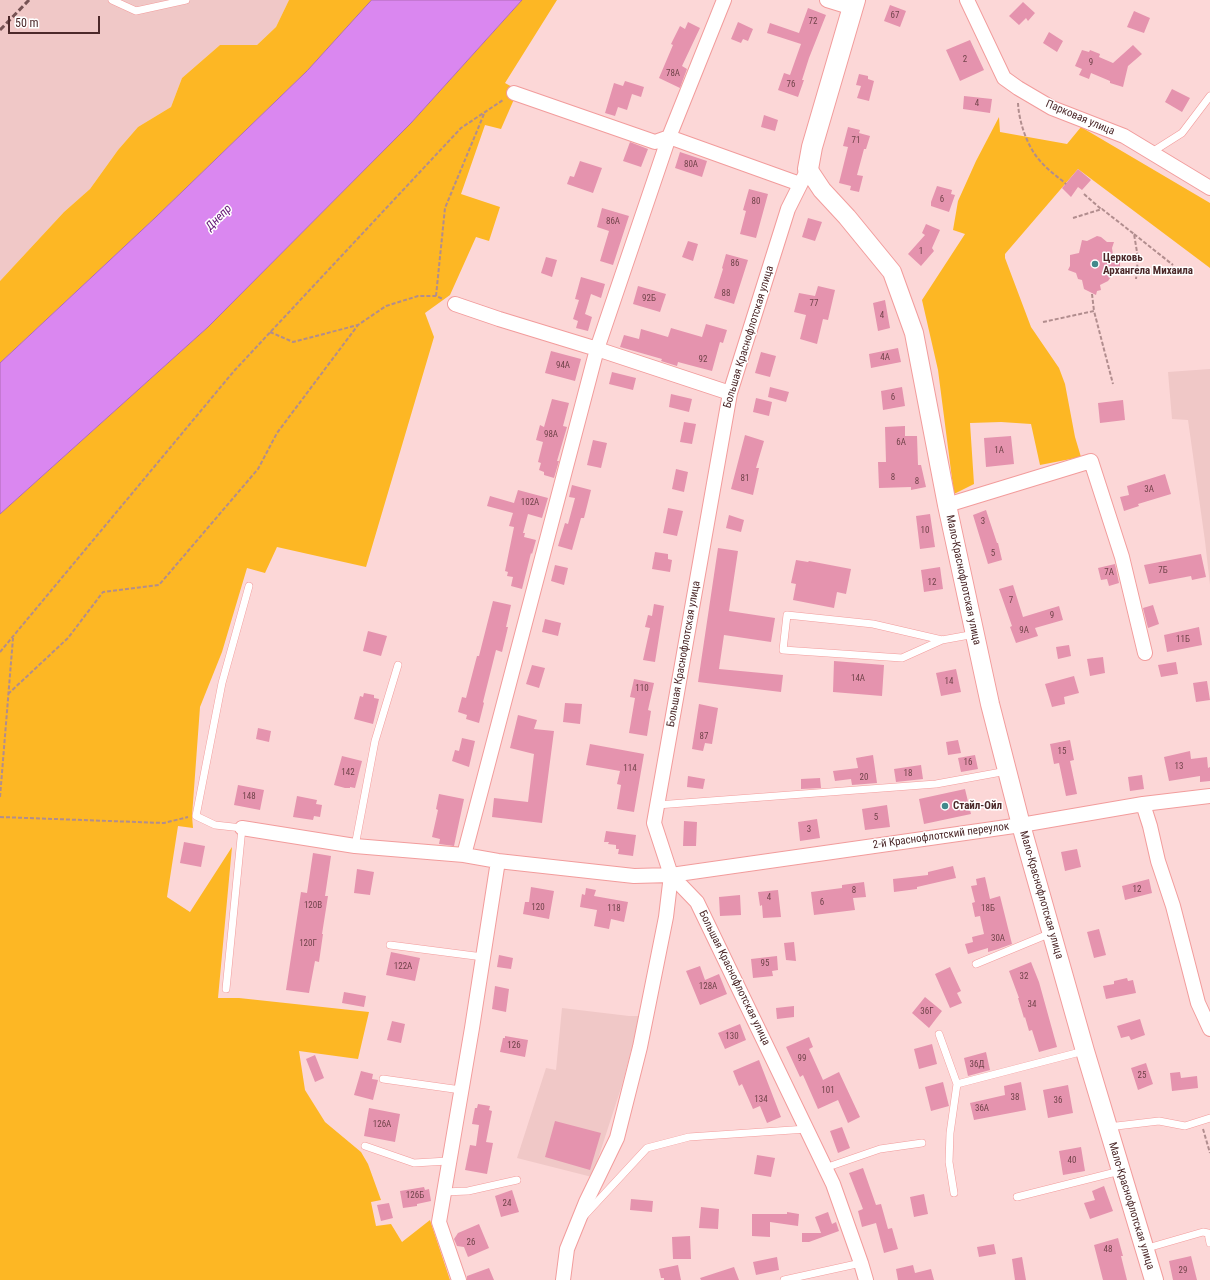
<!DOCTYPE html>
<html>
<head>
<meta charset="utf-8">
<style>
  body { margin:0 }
  #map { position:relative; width:1210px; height:1280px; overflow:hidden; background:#fcd7d7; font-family:"Roboto Condensed",sans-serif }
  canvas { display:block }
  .scale { position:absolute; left:8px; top:16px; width:92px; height:18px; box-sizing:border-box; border:2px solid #4c292a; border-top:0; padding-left:5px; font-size:12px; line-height:14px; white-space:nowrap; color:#4c292a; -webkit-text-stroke:3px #fff; paint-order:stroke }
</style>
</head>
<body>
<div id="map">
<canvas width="1210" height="1280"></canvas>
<div class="scale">50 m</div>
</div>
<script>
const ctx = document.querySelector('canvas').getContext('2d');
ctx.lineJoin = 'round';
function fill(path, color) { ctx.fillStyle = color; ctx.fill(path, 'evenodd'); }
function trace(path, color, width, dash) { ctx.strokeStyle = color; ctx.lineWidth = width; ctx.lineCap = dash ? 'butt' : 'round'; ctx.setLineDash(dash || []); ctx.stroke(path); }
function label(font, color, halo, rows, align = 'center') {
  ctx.font = font + ' "Roboto Condensed",sans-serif'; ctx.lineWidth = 3; ctx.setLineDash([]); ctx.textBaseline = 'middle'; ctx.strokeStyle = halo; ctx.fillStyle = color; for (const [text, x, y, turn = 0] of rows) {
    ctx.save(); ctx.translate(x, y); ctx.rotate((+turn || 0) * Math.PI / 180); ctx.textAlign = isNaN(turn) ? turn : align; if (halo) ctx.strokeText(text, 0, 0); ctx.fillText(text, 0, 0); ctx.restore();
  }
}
const built = new Path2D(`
  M0,0H289L276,27L257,45H220L182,78L171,107L138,127L118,150L90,189L64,212L0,281Z
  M1210,369V585L1205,541L1188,420L1172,419L1168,372Z
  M562,1008L629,1016H640L622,1085L592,1177L517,1158L546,1068L556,1070Z`);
const green = new Path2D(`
  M289,0H372L307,71L156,217L0,363V281L64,212L90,189L118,150L138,127L171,107L182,78L220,45H257L276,27Z
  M522,0H557L505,83L514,88L515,97L501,129L485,125L461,194L500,207L489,241L476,237L450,295L425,313L434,337L366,567L277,547L265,573L247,568L222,652L200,707L192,816L193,828L178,826L167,897L190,912L232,847L218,998H239L369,1012L358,1059L299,1051L305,1090L325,1122L361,1152L368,1164L381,1200L371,1202L376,1226L391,1224L402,1242L430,1220L450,1280H0V514L208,327L411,123Z
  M999,117L1000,132L1067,144L1081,127L1210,203V268L1078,169L1005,254V258L1031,327L1059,368L1065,384L1075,437L1081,457L1040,465L1031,424L1001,422L970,423L974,484L954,494L938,370L922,300L965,234L953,230L958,201L976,161Z`);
const water = new Path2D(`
  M372,0H522L411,123L208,327L0,514V363L156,217L307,71Z`);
const building = new Path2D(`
  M1023,2L1035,13L1028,21L1026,18L1019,25L1009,16Z
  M890,5L906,11L900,27L884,21Z
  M808,8L826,15L809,58L802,80H804L798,97L778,90L784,73L790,75L801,44L767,33L770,23L799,33Z
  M1134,11L1150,18L1144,33L1127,27Z
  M688,22L700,28L682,66L687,69L680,88L659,78L673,45L671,44L680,26L685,29Z
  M738,22L753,29L748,41L743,39L741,43L731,39Z
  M1049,32L1063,41L1057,52L1043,43Z
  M970,40L984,70L960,81L946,50Z
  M1133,45L1142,54L1128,66L1123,87L1110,83V81L1091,73L1089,79L1079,75L1082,69L1075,66L1082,50L1089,52L1090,50L1100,54L1099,57L1113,63Z
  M859,74L868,76V79L874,81L869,101L857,98L861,86L856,85Z
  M625,81L644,87L641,97L632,94L627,110L618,107L615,116L605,113L614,83L623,86Z
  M1172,89L1190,98L1182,112L1165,102Z
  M964,96L992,99L990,113L963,109Z
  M764,115L778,120L775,131L761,127Z
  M848,127L860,130L859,133L870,136L866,149H864L857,175L863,176L859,192L850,190L851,186L839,183L848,147L843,146Z
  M630,142L648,149L641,167L623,161Z
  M680,152L707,161L702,177L675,168Z
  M580,161L602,168L593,193L567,184L570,176L574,177Z
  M1078,169L1091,180L1082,190L1078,187L1071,197L1062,188Z
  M937,186L952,190L951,194L955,195L949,212L931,206V202Z
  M749,189L768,194L756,238L740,234L746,211L743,210Z
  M602,208L629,216L613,265L600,261L609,231L597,227Z
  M808,218L822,222L815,241L802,237Z
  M926,224L940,230L932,248L934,251L921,266L908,254L925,235L922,233Z
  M1097,236L1101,237L1107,242H1114L1112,248L1113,255L1120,258V273L1113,274L1108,281L1100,285L1101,290L1097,291L1096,295L1084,289L1082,280L1078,279L1076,273L1068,270L1070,266V255L1079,253L1082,240L1087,241Z
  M688,241L698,244L693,261L682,257Z
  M726,254L748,260L734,304L714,298L723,269L722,268Z
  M546,257L557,260L552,277L541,273Z
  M581,277L605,284L601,298L591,294L585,314L592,317L588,331L576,328L578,321L573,319L579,300L575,299Z
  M638,286L666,294L660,312L633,304Z
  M818,286L835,290L828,320L823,319L817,344L800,339L806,315L794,312L799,293L815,296Z
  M885,300L890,328L878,331L873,303Z
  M706,324L727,330L723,343L720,342L712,371L678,362L677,366L661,361L662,359L620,347L624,335L639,339L641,329L668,337L671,328L702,337Z
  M898,348L901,362L871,368L869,354Z
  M551,351L581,359L575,381L545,373Z
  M761,352L776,356L770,377L755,373Z
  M612,372L636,378L633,390L609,384Z
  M770,387L789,392L786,402L768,397Z
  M902,387L905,406L883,410L881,391Z
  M671,394L692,399L689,412L669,407Z
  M756,398L772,402L769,416L753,412Z
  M552,399L569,403L563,426L567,427L557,461H559L554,478L544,475V472L539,470L541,463L538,462L543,442L536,440L540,425L544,427Z
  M1123,400L1125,420L1100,423L1098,403Z
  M684,422L696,424L692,444L680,442Z
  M905,426V436H917L918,465H921L926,487L911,490V487L879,488L878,462H886L885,427Z
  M745,435L764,441L756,468H759L753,495L731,489Z
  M1011,436L1014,464L986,467L984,438Z
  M593,440L607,443L601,468L587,465Z
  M676,469L688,472L684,492L672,489Z
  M1165,474L1171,494L1138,504L1139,506L1124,511L1120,497L1129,495L1127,486Z
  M572,485L591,490L584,518H581L572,550L558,546L565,523L568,524L575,498L569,497Z
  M518,490L548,498L542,518L528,514L523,533H525L524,537L536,540L532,554L531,553L522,589L511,586L513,577L507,576L508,572L505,571L514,527L509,526L513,513L487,506L490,496L514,503Z
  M668,508L683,511L677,536L663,533Z
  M986,510L997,543H998L1002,560L988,564L973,515Z
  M930,514L935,547L920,549L916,516Z
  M729,515L744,520L741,532L726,528Z
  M718,548L738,551L729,611L775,618L771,642L724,635L719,669L783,675L781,692L698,682Z
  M655,552L668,554V559L672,560L670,572L652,569Z
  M1201,554L1206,577L1192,580L1191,576L1149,584L1144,565Z
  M796,560L808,562L809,561L851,569L846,594L837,592L834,608L793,600L796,584L791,583Z
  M1115,564L1119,583L1109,586L1107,579L1101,580L1098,568Z
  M555,565L568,568L564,585L551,581Z
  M940,567L943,589L924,592L921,570Z
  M1013,585L1023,617L1059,606L1063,620L1035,628L1038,636L1016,643L1010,627L1012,626L999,589Z
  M493,601L511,605L506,627H508L502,652L496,650L483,702L484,703L479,723L466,719L467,715L458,712L462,697L466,698L477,656H479Z
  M654,604L664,606L655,662L643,660L650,628L645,627L648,615L652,616Z
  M1153,605L1159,624L1148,628L1143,608Z
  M545,619L561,623L558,636L542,632Z
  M1199,627L1202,645L1167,652L1164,635Z
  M368,631L387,636L381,656L363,651Z
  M1069,645L1071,656L1058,659L1056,647Z
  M1103,657L1105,673L1090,676L1087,659Z
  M834,661L884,665L882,696L833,692Z
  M1176,662L1178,674L1161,677L1158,665Z
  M532,665L545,668L539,688L526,684Z
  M956,669L961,692L941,696L936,673Z
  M1074,676L1079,693L1064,697L1065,704L1052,707L1045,684Z
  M634,679L654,683L648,710L651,711L647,736L629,733L635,698L630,697Z
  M1207,681L1210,700L1196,702L1193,683Z
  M364,693L374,695V698L379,699L373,724L354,719L360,696L363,697Z
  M565,703L582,704L580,724L563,722Z
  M699,704L718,708L712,744L705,743L703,751L692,749Z
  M518,715L537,720L534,729L554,731L542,823L492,817L494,798L528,802L534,754L510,748Z
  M258,728L271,731L269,742L256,739Z
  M462,738L475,741L469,767L452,761L455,750L459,751Z
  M958,740L961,753L948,755L946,742Z
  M1070,740L1074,760L1070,761L1077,794L1066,796L1059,763L1054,764L1050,744Z
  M590,744L644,754L634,812L617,809L621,785L617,784L620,771L586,765Z
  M1190,751L1191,759L1207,757L1208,768L1210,767V781L1200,782V776L1169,781L1164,757Z
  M873,755L877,783L852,785L851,779L835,781L833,771L858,768L856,758Z
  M975,755L978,769L961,772L958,758Z
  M342,756L362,761L355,788L350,787V788H345L334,785Z
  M921,765L923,779L896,782L894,769Z
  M1142,775L1144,789L1130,791L1128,777Z
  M688,776L705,779L703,789L687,787Z
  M820,778L821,788L801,789V779Z
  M238,785L264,790L260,810L234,805Z
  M965,789L971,814L924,824L919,799Z
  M439,794L464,799L454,846L439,844L440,839L432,837L438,810L436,809Z
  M297,796L317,800L316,804L322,805L320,817L314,816L313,820L293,817Z
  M887,805L890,827L865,830L862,809Z
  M817,819L820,838L800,841L798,822Z
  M684,821L697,822L696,846H683Z
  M606,831L636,835L633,856L618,854L619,849H616V845L608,844L609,842H604Z
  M184,842L205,846L201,867L180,863Z
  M1077,849L1081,867L1065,871L1061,852Z
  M313,853L331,856L325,896H328L322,934H323L319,962L315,961L309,993L286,990L301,892L307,893Z
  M953,866L956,878L917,887V889L894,892L893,879L928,875V872Z
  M357,869L374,872L370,895L354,893Z
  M985,877L990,899L1000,896L1012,944L998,949L988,952V948L968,954L965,944L973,942L972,937L984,934L980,916L975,917L972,903L975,902L971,886L977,885L976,879Z
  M1149,879L1152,893L1125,900L1122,886Z
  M864,882L866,897L853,898L855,910L814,915L811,892L842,888V885Z
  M531,887L554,891L549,919L523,914L525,902H529Z
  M586,888L596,890L594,896L628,902L624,922L611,919L609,929L594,926L597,910L580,907L582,894L585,895Z
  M778,890L781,917L763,918L762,905L760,906L758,892Z
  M740,895L741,915L720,916L719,897Z
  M1099,929L1106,955L1094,958L1087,932Z
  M794,942L796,961L786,960L784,943Z
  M391,952L420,958L415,981L386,975Z
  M499,955L513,958L511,969L497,967Z
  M777,956L778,970L772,971L773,976L753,978L751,959Z
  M1031,962L1039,982L1057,1047L1039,1052L1032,1030L1029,1031L1025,1017L1024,1018L1018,998H1019L1009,971Z
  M700,966L705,980L719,974L727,994L700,1005L686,971Z
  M950,967L961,991L957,993L962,1003L950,1008L935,974Z
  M1127,978L1128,981L1133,980L1136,993L1106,999L1103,986L1114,984V981Z
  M495,986L509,989L506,1012L492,1009Z
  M344,992L366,996L364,1007L342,1003Z
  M925,997L942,1011L929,1028L912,1013Z
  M794,1006V1017L777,1019L776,1008Z
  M1140,1019L1145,1035L1131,1040L1129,1036L1121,1038L1117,1026Z
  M392,1021L405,1024L401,1043L387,1040Z
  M740,1024L746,1040L725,1049L718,1033Z
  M505,1036L528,1040L525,1057L500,1052L503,1038H505Z
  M809,1037L813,1047L809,1049L823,1080L839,1072L860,1117L848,1123L838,1100L818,1109L803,1075L800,1077L786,1047Z
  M932,1044L937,1064L919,1069L914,1049Z
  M986,1052L990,1070L968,1076L964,1058Z
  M315,1055L324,1078L315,1082L306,1059Z
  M759,1060L781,1117L767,1123L760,1106L753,1109L742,1084L739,1086L733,1071Z
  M1146,1063L1153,1084L1138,1090L1131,1068Z
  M361,1071L373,1074L372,1079L378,1080L373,1100L354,1095Z
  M1180,1072L1181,1078L1197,1076L1198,1088L1172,1091L1170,1073Z
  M943,1082L949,1106L931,1111L925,1087Z
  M1021,1082L1026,1110L974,1120L970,1103L1005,1095L1004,1086Z
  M1068,1085L1073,1113L1048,1118L1043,1090Z
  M478,1104L490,1106L489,1110L492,1111L486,1142L493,1143L487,1174L465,1170L470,1145L476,1146L479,1125L472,1124L475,1108H477Z
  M369,1108L400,1114L395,1142L364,1136Z
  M555,1121L601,1133L590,1170L545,1157Z
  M842,1127L850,1148L838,1153L830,1131Z
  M1081,1147L1085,1171L1063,1175L1059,1151Z
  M757,1155L775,1158L771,1177L754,1174Z
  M863,1168L876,1205L881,1204L888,1229L892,1228L898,1249L884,1253L876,1223L862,1227L858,1211L863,1209L849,1173Z
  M1104,1186L1113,1211L1090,1219L1084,1203L1095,1200L1092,1191Z
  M424,1187L425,1190L429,1189L431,1201L417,1204V1206L403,1208L400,1191Z
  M512,1190L519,1212L501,1217L495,1196Z
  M924,1194L928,1214L914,1217L910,1197Z
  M631,1199L653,1201L652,1212L630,1210Z
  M389,1203L393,1218L381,1221L377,1205Z
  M701,1207L719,1209L718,1229L699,1228Z
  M787,1212L799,1214L798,1226L770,1222V1237L752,1236V1214H787Z
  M828,1212L832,1224L836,1222L839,1231L809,1242H802V1233H821L815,1217Z
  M479,1224L489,1248L468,1257L464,1247L457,1246L454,1239L458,1233Z
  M690,1236L691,1259H673L672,1237Z
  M1118,1238L1123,1256H1121L1127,1280H1103L1094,1245Z
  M994,1244L996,1254L979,1257L977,1247Z
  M1191,1256L1197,1280H1173L1169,1261Z
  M777,1257L779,1270L756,1275L753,1262Z
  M1022,1257L1026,1280H1015L1012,1259Z
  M678,1265L681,1280H664V1278H661L659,1269Z
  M913,1265L915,1273L931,1269L934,1280H898L896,1269Z
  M734,1267L739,1280H701L700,1278Z
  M489,1268L494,1280H467V1276Z`);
const path = new Path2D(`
  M1018,103C1019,123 1028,149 1042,163C1049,171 1058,177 1066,184
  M1084,194L1101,209
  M1073,218L1102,209L1134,234L1138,258L1136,279
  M1134,234L1173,265
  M1092,294L1094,311
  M436,296L445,208L484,114
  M1043,322L1094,311L1113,384
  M270,332L293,342L358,325L386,306L418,296H436L443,299
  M0,652L234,371L461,128L503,100
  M8,694L68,638L103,592L159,585L258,469L277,433L358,325
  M0,797L13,638
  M0,817L164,823L188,817
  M1203,1129L1210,1153`);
const service = new Path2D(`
  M112,0L136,11L186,0
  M1152,152L1182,133L1210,96
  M942,640L902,658L783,650L787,615L873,624L942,640L975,634
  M657,805L936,784L1007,771
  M355,846L375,741L398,665
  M390,945L483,957
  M976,964L1051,933
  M226,989L242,828L215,825L196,816L222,683L249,586
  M939,1034L957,1084L1084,1051
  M383,1079L461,1090
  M1108,1127L1159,1121L1185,1126L1210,1118
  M365,1146L414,1163L448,1161
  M825,1168L880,1149L922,1143
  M444,1192L468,1191L517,1180
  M954,1193L949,1162L950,1133L957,1084
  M1017,1197L1120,1171
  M584,1216L647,1148L689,1137L807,1129
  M1144,1249L1203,1232L1208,1233L1210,1243
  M784,1280L861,1263`);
const minor = new Path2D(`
  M827,0L853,8
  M967,0L1004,78L1018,88L1052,108L1124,136L1210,188
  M514,93L655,142L669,137L800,184
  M808,169L788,209L730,393L654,823L671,875L697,902L833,1184L861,1263L866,1280
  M455,304L499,319L597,349L730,393
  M947,505L1091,461L1122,557L1145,653
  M1143,804L1150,826L1158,861L1173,906L1198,1003L1210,1029
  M242,828L355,846L464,855L498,861L634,876L671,875L1021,825L1143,804L1210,796
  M464,855L597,349L669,137L724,0
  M459,1280L439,1222L472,1028L498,861
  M563,1280L567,1249L586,1202L617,1138L640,1047L666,917L671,875`);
const tertiary = new Path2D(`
  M808,169L822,190L847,217L892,272L914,333L947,505L990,704L1021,825L1085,1051L1154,1280`);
const secondary = new Path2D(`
  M808,169L812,147L855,0`);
const rail = new Path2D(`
  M0,30L29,0`);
const markers = [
  [1095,264,4,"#41898c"],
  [945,806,4,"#41898c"]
];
const numberNames = [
  ["67",895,16],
  ["72",813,22],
  ["2",965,60],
  ["9",1091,63],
  ["78А",673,74],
  ["76",791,85],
  ["4",977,104],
  ["71",856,141],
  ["80А",691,165],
  ["6",942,200],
  ["80",756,202],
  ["86А",613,222],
  ["1",921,252],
  ["86",735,264],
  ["88",726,294],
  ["92Б",649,299],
  ["77",814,304],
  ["4",882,316],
  ["4А",885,358],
  ["92",703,360],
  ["94А",563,366],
  ["6",893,398],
  ["98А",551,435],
  ["6А",901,443],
  ["1А",999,451],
  ["8",893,478],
  ["81",745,479],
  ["8",917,482],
  ["3А",1149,490],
  ["102А",530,503],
  ["3",983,522],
  ["10",925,531],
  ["5",993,554],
  ["7Б",1163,571],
  ["7А",1109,573],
  ["12",932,583],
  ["7",1011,601],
  ["9",1052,616],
  ["9А",1024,631],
  ["11Б",1183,640],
  ["14А",858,679],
  ["14",949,682],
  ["110",642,689],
  ["87",704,737],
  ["15",1062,752],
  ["16",968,763],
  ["13",1179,767],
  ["114",630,769],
  ["142",348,773],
  ["18",908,774],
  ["20",864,778],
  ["148",249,797],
  ["5",876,818],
  ["3",809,830],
  ["12",1137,890],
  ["8",854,891],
  ["4",769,898],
  ["6",822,903],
  ["120В",313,906],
  ["120",538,908],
  ["118",614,909],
  ["18Б",988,909],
  ["30А",998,939],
  ["120Г",308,944],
  ["95",765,964],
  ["122А",403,967],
  ["32",1024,977],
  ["128А",708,987],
  ["34",1032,1005],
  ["36Г",927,1012],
  ["130",732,1037],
  ["126",514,1046],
  ["99",802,1059],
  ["36Д",977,1065],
  ["25",1142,1076],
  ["101",828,1091],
  ["38",1015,1098],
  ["134",761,1100],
  ["36",1058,1101],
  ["36А",982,1109],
  ["126А",382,1125],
  ["40",1072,1161],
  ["126Б",415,1196],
  ["24",507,1204],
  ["26",471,1243],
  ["48",1108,1250],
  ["29",1183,1271]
];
const streetNames = [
  ["Парковая улица",1080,118,23],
  ["Большая Краснофлотская улица",749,337,-73],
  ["Мало-Краснофлотская улица",963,580,78],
  ["Большая Краснофлотская улица",684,654,-80],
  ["2-й Краснофлотский переулок",941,836,-8],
  ["Мало-Краснофлотская улица",1041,895,74],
  ["Большая Краснофлотская улица",734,978,64],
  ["Мало-Краснофлотская улица",1131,1206,73]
];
const poiNames = [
  ["Церковь",1103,258],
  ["Архангела Михаила",1103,271],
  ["Стайл-Ойл",953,806]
];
const waterNames = [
  ["Днепр",219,218,-45]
];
fill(built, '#f0c8c7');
fill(green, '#fdb724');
fill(water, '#da87f0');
trace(water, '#af6bb5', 1);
fill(building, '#e593ae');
trace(service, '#f29c9c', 8);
trace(minor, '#f29c9c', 16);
trace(tertiary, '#f29c9c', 20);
trace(secondary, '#f29c9c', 22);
trace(path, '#b18d8e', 2, [4, 2]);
trace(service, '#fff', 7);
trace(minor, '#fff', 14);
trace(tertiary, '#fff', 18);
trace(secondary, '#fff', 20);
trace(rail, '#765354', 3, [6, 3]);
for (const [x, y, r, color] of markers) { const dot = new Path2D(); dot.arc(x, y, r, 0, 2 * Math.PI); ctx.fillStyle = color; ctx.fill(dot); trace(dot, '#fff', 1.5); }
label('9px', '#72444b', null, numberNames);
label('11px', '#4c292a', '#fff', streetNames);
label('bold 11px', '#4c292a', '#fff', poiNames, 'left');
label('italic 12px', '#621474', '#fff', waterNames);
</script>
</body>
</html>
